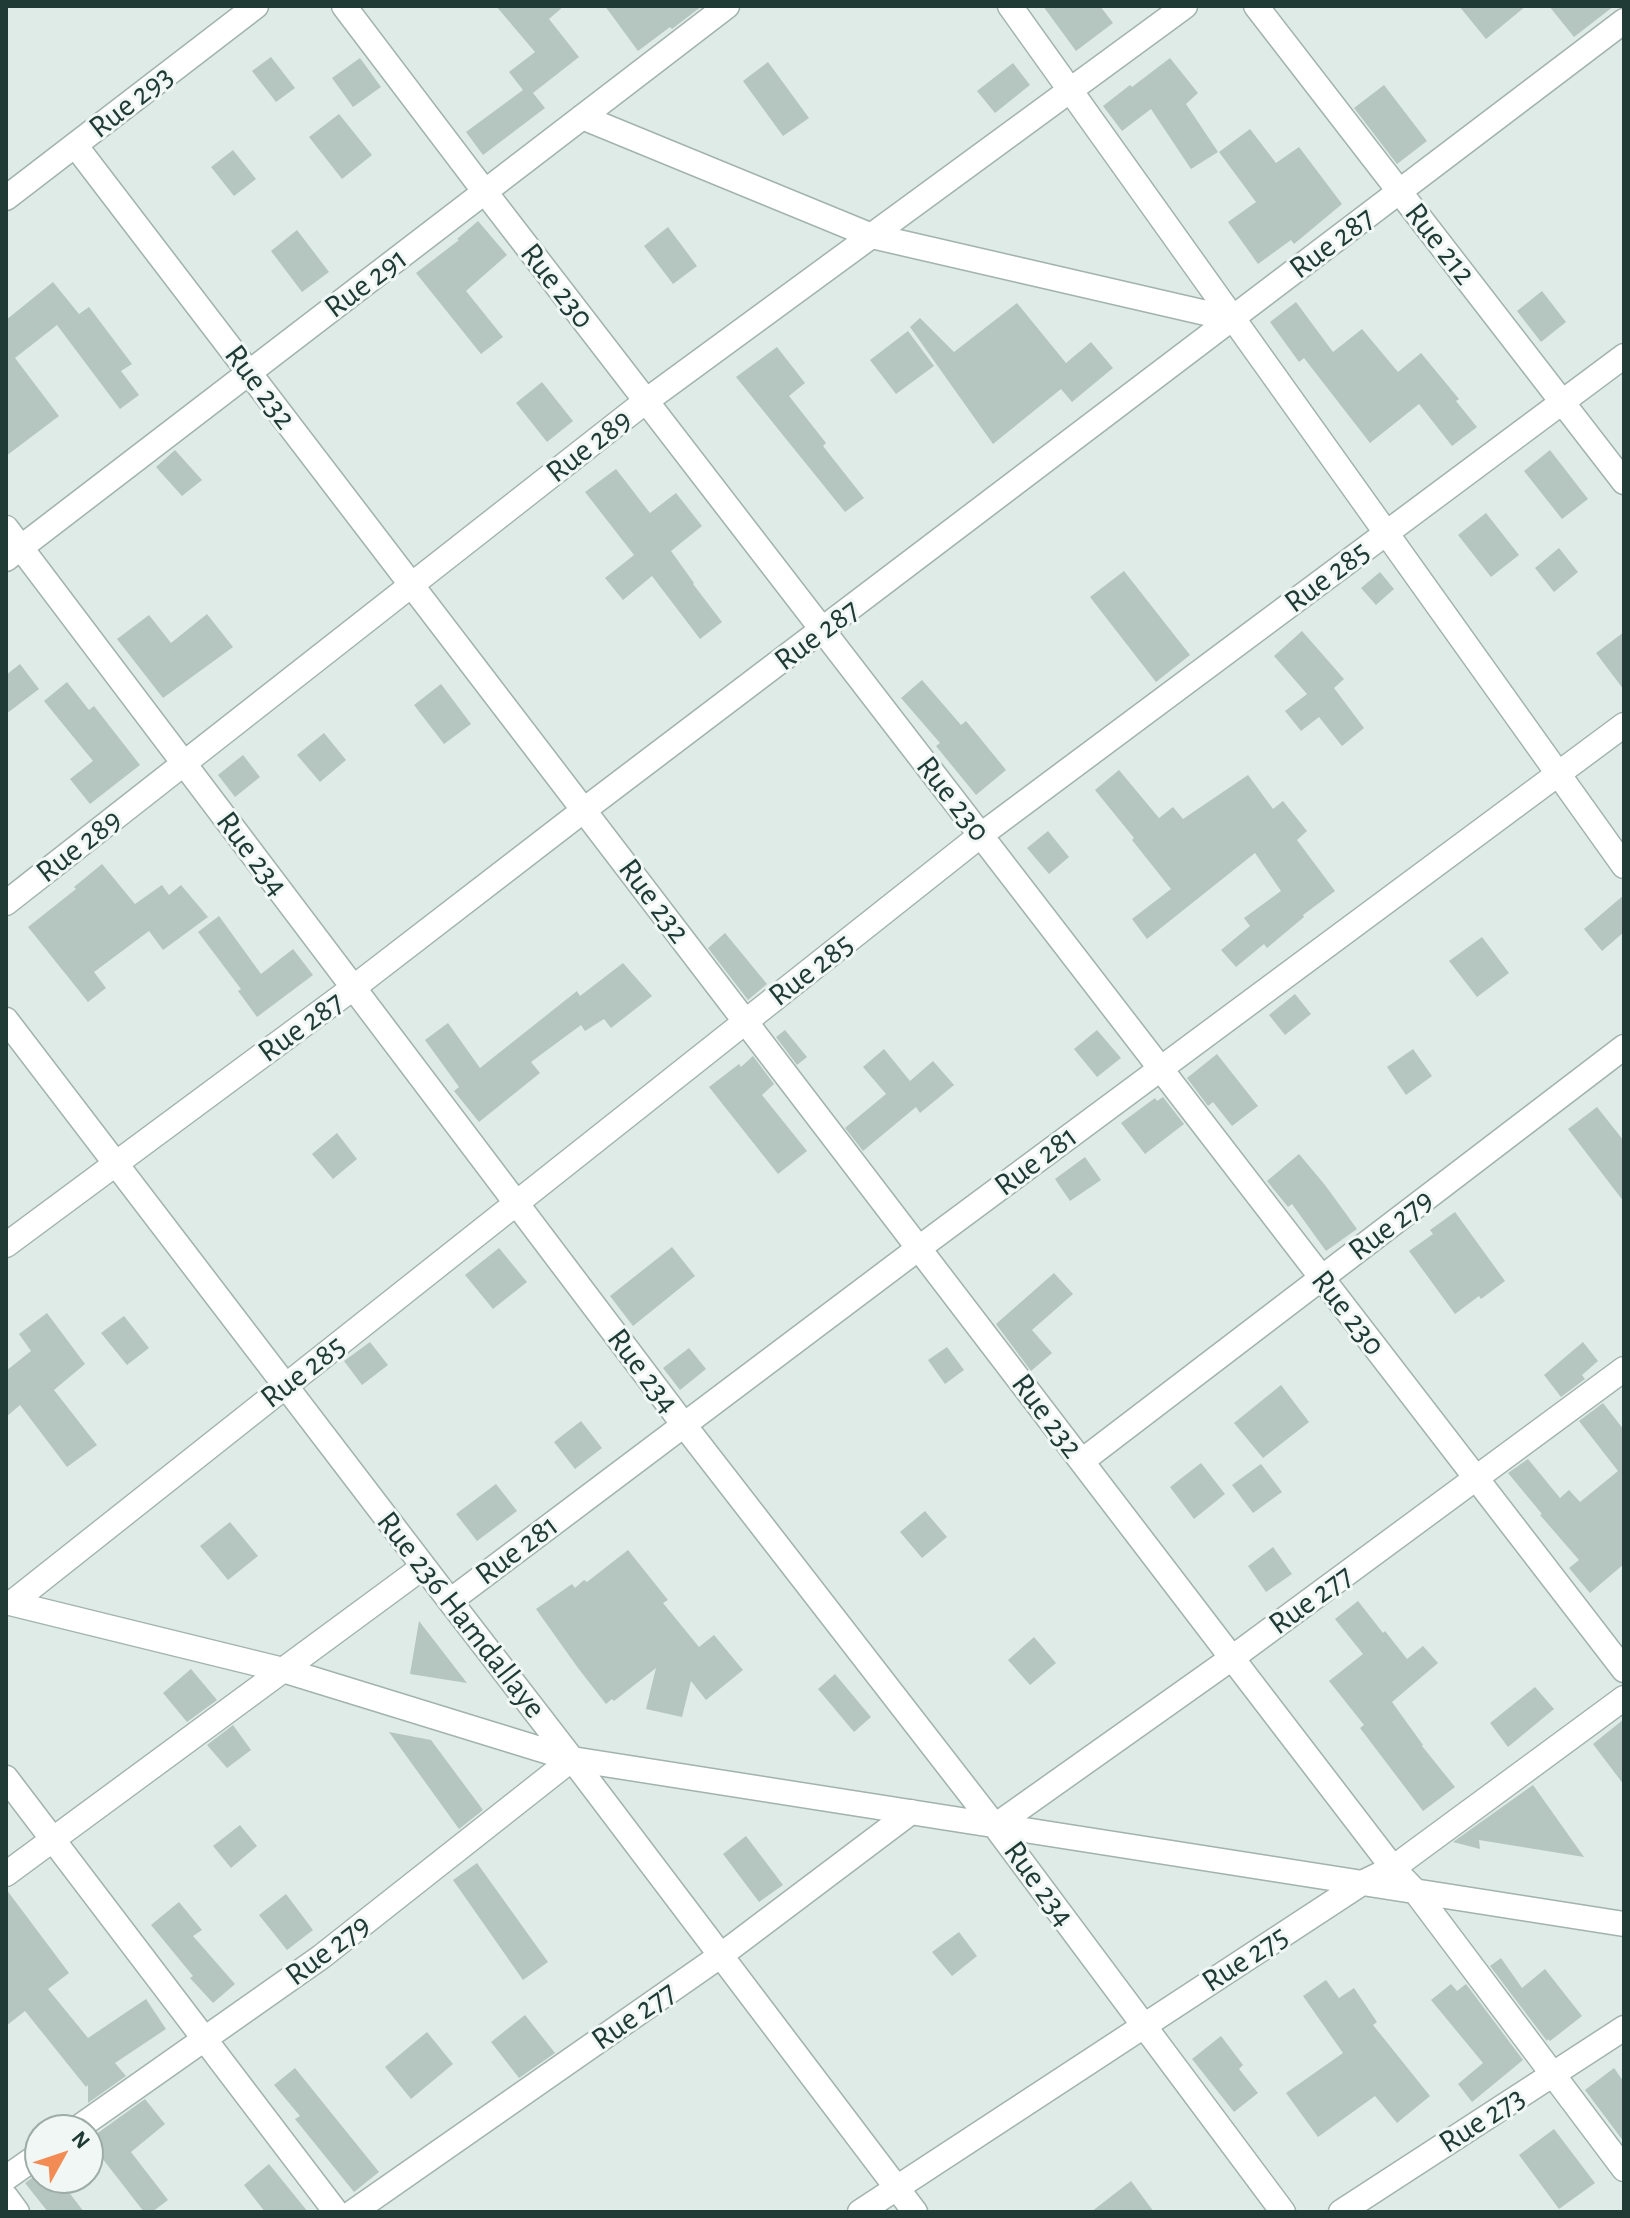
<!DOCTYPE html>
<html>
<head>
<meta charset="utf-8">
<style>
  body { margin:0 }
  #map { position:relative; width:1630px; height:2218px; overflow:hidden; background:#dfebe7; font-family:"Alegreya Sans",sans-serif }
  canvas { display:block }
  .frame { position:absolute; inset:0; border:8px solid #203b36; pointer-events:none }
  .north { position:absolute; left:24px; top:2114px; width:80px; height:80px; box-sizing:border-box; background:#f0f7f4; border:2px solid #9daca8; border-radius:50%; rotate:50deg; font-size:22px; font-weight:700; line-height:32px; text-align:center; color:#203b36 }
  .north::after { content:''; display:block; margin:auto; width:28px; height:36px; background:#f38b55; clip-path:polygon(50% 0,100% 100%,50% 72%,0 100%) }
</style>
</head>
<body>
<div id="map">
<canvas width="1630" height="2218"></canvas>
<div class="frame"></div>
<div class="north">N</div>
</div>
<script>
const ctx = document.querySelector('canvas').getContext('2d');
ctx.lineJoin = 'round';
function fill(path, color) { ctx.fillStyle = color; ctx.fill(path, 'evenodd'); }
function trace(path, color, width, dash) { ctx.strokeStyle = color; ctx.lineWidth = width; ctx.lineCap = dash ? 'butt' : 'round'; ctx.setLineDash(dash || []); ctx.stroke(path); }
function label(font, color, halo, rows, align = 'center') {
  ctx.font = font + ' "Alegreya Sans",sans-serif'; ctx.lineWidth = 6; ctx.setLineDash([]); ctx.textBaseline = 'middle'; ctx.strokeStyle = halo; ctx.fillStyle = color; for (const [text, x, y, turn = 0] of rows) {
    ctx.save(); ctx.translate(x, y); ctx.rotate((+turn || 0) * Math.PI / 180); ctx.textAlign = isNaN(turn) ? turn : align; if (halo) ctx.strokeText(text, 0, 0); ctx.fillText(text, 0, 0); ctx.restore();
  }
}
const building = new Path2D(`
  M496,6H564L549,19L579,57L533,93L545,108L483,155L466,132L523,90L509,72L535,52Z
  M605,6H702L672,29L670,27L638,51Z
  M1043,6H1100L1113,23L1076,51Z
  M1459,6H1526L1486,39Z
  M1549,6H1614L1574,37Z
  M271,57L295,88L276,102L252,71Z
  M360,58L381,87L353,107L332,78Z
  M1170,58L1198,93L1186,104L1218,152L1191,169L1151,109L1122,131L1103,106L1130,85L1132,87Z
  M768,62L809,118L783,136L743,81Z
  M1013,63L1030,85L995,113L977,91Z
  M1384,85L1427,141L1397,164L1354,108Z
  M339,114L372,155L342,179L309,137Z
  M1250,129L1276,163L1299,147L1342,204L1294,244L1291,240L1258,264L1228,222L1256,202L1219,152Z
  M233,150L256,179L234,196L211,167Z
  M478,221L507,255L466,291L503,337L481,354L416,273L459,240L457,239Z
  M668,227L697,266L673,284L644,246Z
  M297,230L329,272L302,292L271,251Z
  M53,282L79,314L89,307L132,364L121,371L139,395L120,409L57,325L15,358L59,416L6,456V320Z
  M1542,291L1566,322L1541,342L1517,311Z
  M1296,302L1333,352L1362,329L1398,372L1421,353L1459,399L1456,401L1477,427L1452,446L1419,404L1370,443L1304,358L1299,362L1270,322Z
  M1017,303L1066,363L1091,342L1113,368L1072,402L1061,389L993,444L910,327L920,318L954,352Z
  M908,331L934,366L896,394L870,360Z
  M777,347L805,383L789,396L826,443L823,446L864,498L845,512L736,377Z
  M542,382L573,421L547,442L516,403Z
  M175,450L202,480L182,496L156,467Z
  M1550,450L1588,499L1562,519L1524,471Z
  M616,469L650,513L676,493L702,526L671,551L694,583L693,584L722,622L700,639L652,576L623,600L605,578L634,555L585,492Z
  M1486,513L1519,555L1491,577L1458,535Z
  M1559,548L1578,572L1554,592L1535,568Z
  M1124,571L1190,655L1156,682L1090,597Z
  M1380,572L1394,589L1376,605L1361,588Z
  M207,614L233,647L163,698L117,639L149,615L171,643Z
  M1302,631L1344,679L1334,688L1364,728L1342,746L1319,717L1301,731L1285,711L1307,694L1274,656Z
  M1624,632V690L1596,653Z
  M20,664L39,689L6,714V675Z
  M922,680L961,725L966,721L1006,770L976,795L936,746L940,743L901,698Z
  M67,682L89,710L94,706L140,765L90,804L70,779L93,761L44,701Z
  M441,684L471,724L444,744L414,705Z
  M324,733L346,760L320,782L297,755Z
  M243,755L260,777L235,797L218,775Z
  M1119,770L1159,818L1173,807L1183,819L1248,775L1273,809L1283,801L1307,831L1297,840L1335,891L1303,915L1304,917L1267,948L1264,944L1236,967L1221,950L1250,926L1244,918L1281,891L1255,853L1147,939L1132,919L1171,889L1132,840L1134,838L1095,790Z
  M1048,831L1069,857L1049,874L1027,848Z
  M102,864L135,904L162,885L169,895L181,885L208,917L163,950L149,931L94,972L106,988L88,1002L28,927L76,889L74,887Z
  M1624,895V932L1602,951L1584,929Z
  M219,916L261,974L293,949L313,975L257,1017L238,991L241,989L198,932Z
  M725,933L767,984L748,1000L708,948Z
  M1482,937L1509,973L1477,997L1449,961Z
  M623,963L652,996L611,1028L604,1019L585,1031L581,1025L531,1062L540,1073L479,1122L454,1091L459,1087L425,1040L448,1023L480,1068L577,991L580,996Z
  M1295,994L1311,1014L1285,1035L1269,1015Z
  M785,1030L807,1057L797,1065L776,1037Z
  M1097,1030L1121,1058L1097,1077L1074,1049Z
  M884,1049L910,1081L933,1061L954,1085L920,1113L916,1107L863,1151L845,1128L886,1094L863,1067Z
  M1413,1049L1432,1076L1406,1095L1387,1067Z
  M1217,1054L1258,1106L1232,1126L1213,1102L1208,1106L1187,1078Z
  M753,1056L774,1084L762,1095L807,1151L778,1174L709,1087L739,1064L741,1067Z
  M1163,1097L1184,1124L1145,1154L1121,1123L1155,1098L1157,1101Z
  M1597,1107L1624,1141V1202L1568,1129Z
  M337,1133L357,1159L333,1179L312,1154Z
  M1299,1154L1325,1185L1357,1229L1326,1251L1292,1204L1288,1207L1267,1181Z
  M1085,1157L1101,1180L1070,1201L1055,1179Z
  M1455,1212L1505,1281L1481,1299L1479,1296L1455,1314L1409,1251L1433,1234L1430,1230Z
  M672,1247L695,1276L633,1326L610,1296Z
  M499,1248L527,1282L493,1309L465,1275Z
  M1054,1273L1073,1294L1032,1330L1052,1353L1031,1371L996,1324Z
  M47,1313L85,1364L54,1390L97,1445L67,1467L20,1405L6,1417V1371L31,1351L19,1334Z
  M124,1316L149,1348L127,1365L101,1333Z
  M370,1342L388,1365L362,1385L344,1361Z
  M1583,1342L1598,1361L1582,1375L1585,1379L1561,1397L1544,1375Z
  M947,1347L964,1370L945,1384L928,1360Z
  M689,1348L706,1369L680,1390L663,1368Z
  M1281,1385L1309,1422L1263,1458L1234,1423Z
  M1603,1403L1624,1430V1564L1590,1593L1569,1568L1579,1560L1540,1515L1542,1514L1508,1473L1528,1459L1560,1498L1569,1490L1580,1502L1618,1471L1579,1421Z
  M581,1421L602,1448L575,1469L554,1442Z
  M1201,1463L1225,1494L1194,1519L1170,1487Z
  M1261,1464L1282,1492L1253,1513L1232,1485Z
  M496,1484L517,1511L477,1541L456,1514Z
  M925,1511L947,1537L922,1558L900,1532Z
  M230,1522L258,1556L228,1580L200,1546Z
  M1273,1547L1292,1574L1266,1592L1248,1566Z
  M628,1550L668,1600L663,1603L699,1647L714,1635L743,1670L706,1700L691,1681L682,1717L646,1709L656,1668L614,1701L612,1699L606,1704L578,1668L536,1609L572,1584L575,1588L584,1580L587,1582Z
  M1358,1601L1383,1633L1385,1631L1407,1659L1423,1646L1438,1663L1392,1702L1423,1745L1422,1746L1455,1787L1423,1811L1360,1728L1364,1725L1329,1681L1363,1654L1335,1619Z
  M419,1621L467,1683L410,1674Z
  M1034,1637L1056,1663L1030,1685L1008,1660Z
  M191,1669L217,1700L187,1722L163,1693Z
  M835,1674L871,1717L854,1732L818,1689Z
  M1535,1687L1554,1709L1508,1747L1490,1723Z
  M1624,1719V1785L1593,1744Z
  M233,1725L251,1750L227,1768L207,1745Z
  M389,1732L431,1740L483,1810L459,1829Z
  M1533,1785L1584,1857L1479,1840L1480,1849L1453,1842Z
  M240,1825L257,1846L231,1868L213,1846Z
  M746,1836L783,1885L759,1902L723,1854Z
  M477,1863L548,1962L523,1980L453,1880Z
  M6,1889L69,1973L48,1989L88,2038L146,1999L166,2029L115,2063L126,2076L88,2103V2085L86,2087L25,2011L6,2026Z
  M286,1894L313,1930L287,1950L259,1915Z
  M179,1902L202,1930L193,1936L235,1984L213,2003L190,1978L193,1976L151,1925Z
  M959,1932L977,1956L952,1976L932,1952Z
  M1501,1958L1522,1988L1545,1969L1582,2016L1550,2041L1548,2039L1547,2041L1490,1966Z
  M1326,1980L1339,1998L1354,1988L1377,2022L1373,2025L1430,2096L1397,2123L1375,2096L1318,2137L1286,2093L1343,2053L1303,1996Z
  M1451,1984L1457,1991L1466,1984L1523,2060L1472,2102L1458,2084L1483,2063L1431,2000Z
  M525,2015L555,2053L519,2078L491,2042Z
  M427,2032L453,2064L411,2099L385,2067Z
  M1221,2036L1243,2065L1239,2069L1258,2093L1234,2112L1192,2059Z
  M295,2068L379,2172L354,2192L295,2119L300,2116L274,2085Z
  M1614,2068L1624,2082V2142L1585,2090Z
  M145,2099L165,2124L131,2152L168,2200L152,2212H144L88,2140Z
  M1554,2129L1595,2183L1559,2209L1519,2155Z
  M269,2164L308,2212H265L244,2185Z
  M32,2178H58L84,2212H48L25,2183Z
  M1131,2181L1154,2212H1091Z`);
const minor = new Path2D(`
  M344,6L485,192L1624,1670
  M1010,6L1624,866
  M1256,6L1624,482
  M582,117L872,236L1232,319
  M75,145L1232,1658L1393,1868L1415,1891L1624,2169
  M6,198L256,6
  M6,528L684,1425L995,1826L1283,2212
  M6,559L727,6
  M6,903L646,401L1185,6
  M6,1020L450,1601L572,1759L915,2212
  M6,1245L353,988L584,810L1624,21
  M1082,1461L1624,1047
  M450,1601L919,1248L1624,725
  M6,1602L283,1670L572,1759L1624,1924
  M13,1602L981,835L1624,356
  M6,1778L336,2212
  M995,1826L1232,1658L1624,1369
  M6,1874L423,1567
  M75,2130L321,1957L572,1759
  M6,2178L40,2154
  M6,2197L17,2212
  M353,2212L720,1956L911,1812
  M860,2212L1362,1883L1393,1868L1624,1698
  M1341,2212L1624,2028`);
const streetNames = [
  ["Rue 293",131,102,-38],
  ["Rue 287",1332,243,-37],
  ["Rue 212",1440,244,52],
  ["Rue 291",366,283,-37],
  ["Rue 230",557,286,52],
  ["Rue 232",260,387,53],
  ["Rue 289",589,446,-38],
  ["Rue 285",1327,577,-37],
  ["Rue 287",817,635,-37],
  ["Rue 230",953,799,52],
  ["Rue 289",79,846,-38],
  ["Rue 234",252,854,53],
  ["Rue 232",654,901,53],
  ["Rue 285",811,970,-38],
  ["Rue 287",301,1027,-36],
  ["Rue 281",1036,1161,-37],
  ["Rue 279",1391,1225,-37],
  ["Rue 230",1348,1313,52],
  ["Rue 234",643,1371,53],
  ["Rue 285",303,1372,-38],
  ["Rue 232",1047,1416,53],
  ["Rue 281",517,1550,-37],
  ["Rue 277",1311,1600,-36],
  ["Rue 236 Hamdallaye",461,1615,52],
  ["Rue 234",1039,1884,54],
  ["Rue 279",328,1950,-37],
  ["Rue 275",1245,1959,-33],
  ["Rue 277",634,2016,-35],
  ["Rue 273",1482,2120,-33]
];
fill(building, '#b5c5c0');
trace(minor, '#a2b3ae', 27);
trace(minor, '#fff', 24);
label('32px', '#203b36', '#f0f7f4', streetNames);
</script>
</body>
</html>
